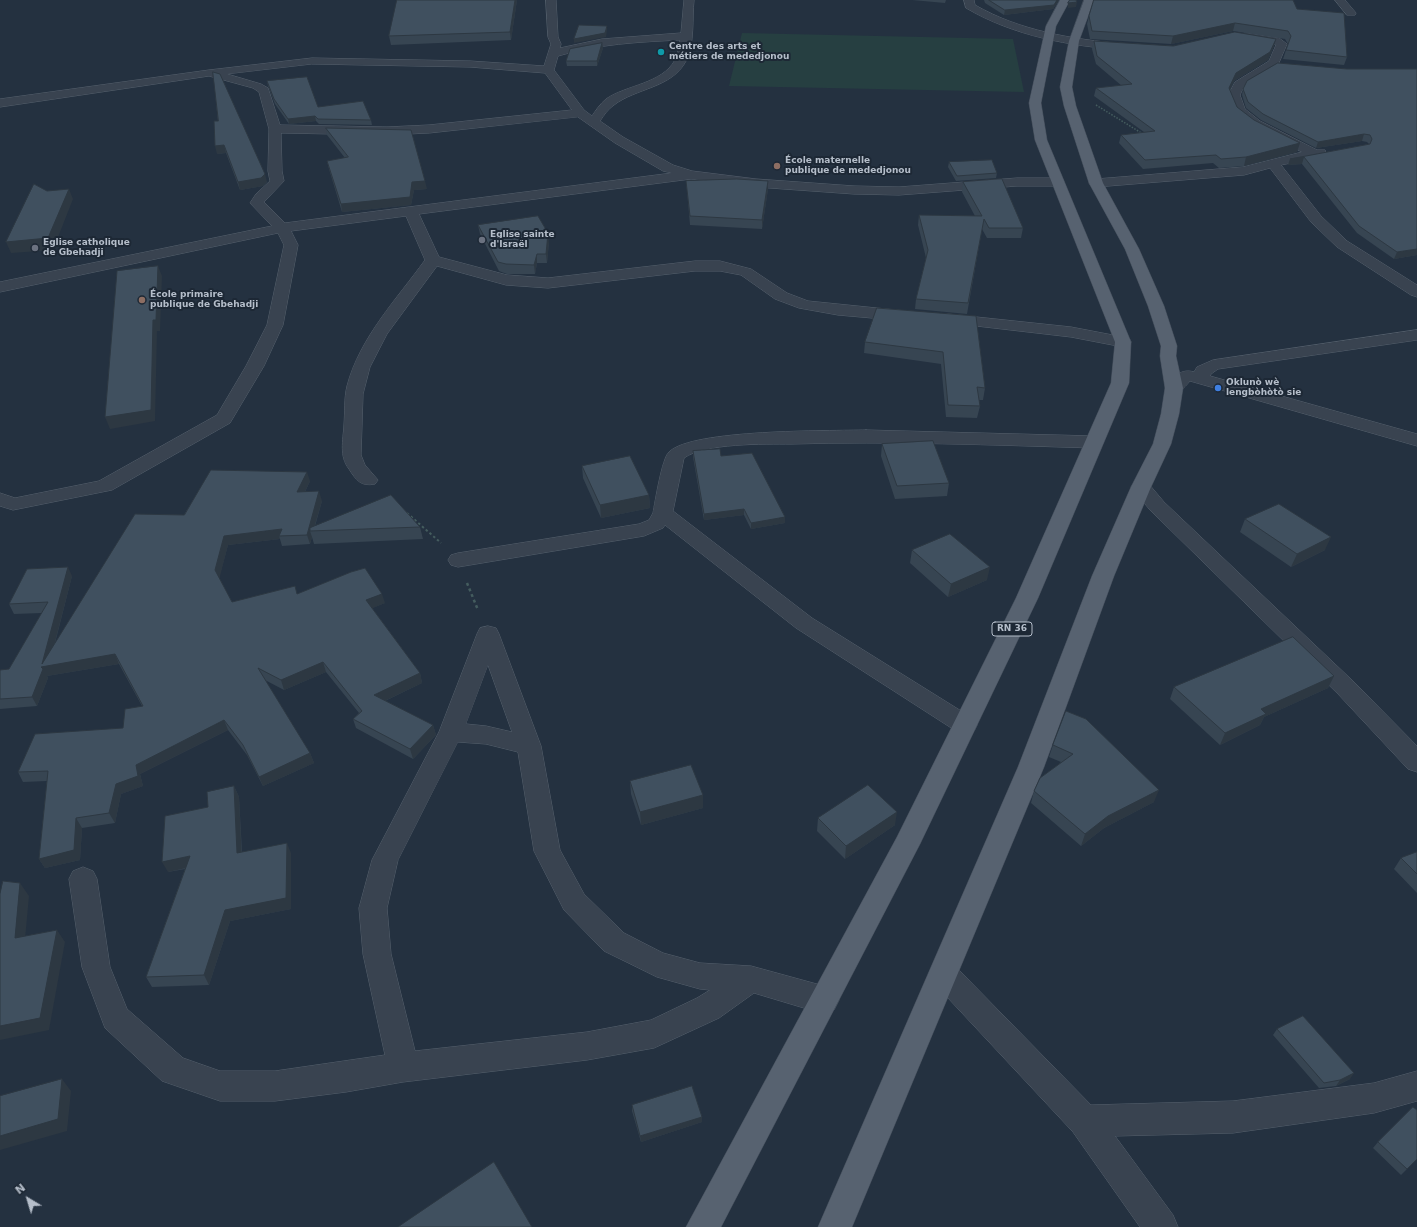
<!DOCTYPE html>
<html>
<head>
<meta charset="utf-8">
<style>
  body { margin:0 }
  #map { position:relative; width:1417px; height:1227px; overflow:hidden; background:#243140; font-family:"DejaVu Sans",sans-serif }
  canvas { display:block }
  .north { position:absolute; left:8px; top:1179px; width:40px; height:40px; -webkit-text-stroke:3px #1d2835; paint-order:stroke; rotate:322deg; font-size:11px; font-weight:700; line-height:16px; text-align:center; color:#b5beca }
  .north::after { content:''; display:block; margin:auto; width:14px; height:18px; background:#b5beca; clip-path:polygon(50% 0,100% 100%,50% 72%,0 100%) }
</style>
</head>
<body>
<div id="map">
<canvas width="1417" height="1227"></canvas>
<div class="north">N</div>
</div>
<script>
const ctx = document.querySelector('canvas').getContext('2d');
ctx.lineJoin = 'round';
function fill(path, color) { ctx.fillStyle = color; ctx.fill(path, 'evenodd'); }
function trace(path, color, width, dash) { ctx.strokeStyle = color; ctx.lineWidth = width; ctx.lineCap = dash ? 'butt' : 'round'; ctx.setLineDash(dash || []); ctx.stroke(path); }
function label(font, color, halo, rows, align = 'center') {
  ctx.font = font + ' "DejaVu Sans",sans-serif'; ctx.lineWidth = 4; ctx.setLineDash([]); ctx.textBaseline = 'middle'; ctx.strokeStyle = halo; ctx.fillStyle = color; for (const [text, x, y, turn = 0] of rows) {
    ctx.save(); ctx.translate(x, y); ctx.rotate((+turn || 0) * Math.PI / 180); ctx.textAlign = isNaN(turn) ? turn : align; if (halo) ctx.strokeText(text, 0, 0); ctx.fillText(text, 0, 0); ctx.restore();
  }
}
const green = new Path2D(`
  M742,33L1013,39L1024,92L729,86Z`);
const pathFar2 = new Path2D(`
  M1096,105L1143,134`);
const pathFar1 = new Path2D(`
  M407,513L441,543`);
const path = new Path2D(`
  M467,583L478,610`);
const minor = new Path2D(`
  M546,0H556L558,37L561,44L560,48L602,39L681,33L684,0H694C692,19 695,43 686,61C672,88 636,88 614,105C608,109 604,115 600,121L623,137L673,165L692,171L756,179L854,186L899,187L1017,178H1057L1062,179L1064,182L1062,185L1057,186H1017L899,195L854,194L756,187L691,179L419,214L439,257L507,275L548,278L695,261H720L751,269L787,293L808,301L906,311L912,313L914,316L912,319L906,321L838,315L799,308L775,299L741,275L720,271H695L548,288L506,285L437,266L387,334L370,367L363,394L361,455L365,465L378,480L375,484C361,487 356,480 349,469C339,456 343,441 344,425C345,412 344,398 347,386C360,337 397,299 425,260L406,216L291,231L298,245L283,325L264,366L230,423L112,490L13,510L0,506V493L15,498L99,481L217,415L246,366L267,325L284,245L278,233L0,292V282L272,226L250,203L256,194L270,181L268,171L269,129L259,92L253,88L209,76L0,107V99L209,70L312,58L470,61L544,66L551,44L548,37ZM680,40C679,46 678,54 675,60C662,84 626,85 606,99C600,104 596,110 592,116L584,110L554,70L558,56C598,44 639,42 680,40ZM312,64L470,67L545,73L572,110L429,125L387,127L280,125L268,88L261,84L227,74ZM578,117L615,143L663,171L672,173L285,223L264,202L284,181L282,171L281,133L387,135L429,133Z
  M964,0H974L975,5C1020,31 1072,39 1124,44L1129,47L1124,50C1069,46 1014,36 966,8Z
  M1335,0H1345L1356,13L1355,15H1347Z
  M1246,33L1279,38L1287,44L1278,65L1244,86L1240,95L1245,109L1260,121L1317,150H1325L1326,153L1325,156L1281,165L1321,216L1347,241L1417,285V297L1411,295L1337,247L1311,222L1270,168L1244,175L1096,187L1091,186L1089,183L1091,180L1096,179L1243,167L1302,152L1252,127L1236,114L1228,95L1235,82L1269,61L1276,45L1272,43L1242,38L1241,36L1242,34Z
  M948,314L1071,327L1123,337L1129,338L1131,342L1129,346L1123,347L1071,337L942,322L940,319L942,316Z
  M1417,330V340L1218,369L1211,374L1210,376L1417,434V446L1190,381C1183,389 1179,394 1168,392L1165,388C1173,377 1181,368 1194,372L1197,367L1213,360Z
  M866,430L1094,436L1101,438L1103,442L1101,446L1094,448C993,445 892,441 791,444C765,444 704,443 684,458L673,511L812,618L974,719L977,725L974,731L965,734L956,731L796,628L665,525L663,528L644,536L458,567L451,565L448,560L451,555L458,553L639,524L649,520L653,513C655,502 662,458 669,452C692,429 829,431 866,430Z
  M1141,481L1148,483L1164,502L1354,682L1417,746V772L1408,769L1338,694L1150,510L1131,487L1134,483Z
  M488,626L496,628L499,634L541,746L560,850L584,894L624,933L663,953L700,963L751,966L824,986L834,990L839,1000L834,1010L824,1014L754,993L719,1018L654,1048L587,1060L403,1082L346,1092L275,1101H220L162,1081L105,1028L82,967L69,879L73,871L83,867L93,871L97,879L110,967L127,1009L183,1058L220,1071H275L385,1055L363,954L359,908L372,860L439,732L477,634L480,628ZM488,665L512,732L486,726L466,724ZM458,742L486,744L518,752L534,851L564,910L604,951L657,977L700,989L710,990L697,998L651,1020L587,1032L415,1051L391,954L387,908L398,860Z
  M944,961L954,965L1091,1105L1233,1101L1374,1083L1417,1071V1101L1374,1113L1233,1133L1115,1136L1173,1215L1178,1227H1140L1073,1132L934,983L929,974L934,965Z`);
const primary = new Path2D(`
  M1060,0H1070L1056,26L1041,103L1047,140L1131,342L1129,383L1038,598L920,844L721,1227H686L897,837L1016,598L1111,383L1115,342L1035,140L1029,103L1046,26Z
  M1084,0H1094L1079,41L1072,87L1076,106L1103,183L1139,249L1164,306L1177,346L1176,356L1183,388L1179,414L1171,444L1151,487L1114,576L1044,767L852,1227H818L1018,767L1092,576L1131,487L1153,444L1161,414L1165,388L1160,356L1161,346L1148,306L1125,249L1089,183L1064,106L1060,87L1069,41Z`);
const wall = new Path2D(`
  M397,0H517L511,40L391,45L389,36Z
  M912,0H946L945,3Z
  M984,0H1059L1053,9L1004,15L985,3Z
  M1297,9L1347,57L1344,65L1283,59L1288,44L1285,39L1233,31L1171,44L1090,39L1087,24L1089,16Z
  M1094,41L1173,46H1274L1268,60L1234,81L1230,90L1237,107L1254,120L1297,152L1244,166L1219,168L1213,163L1143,169L1119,143L1121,135L1144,132L1094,96L1096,88L1122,86L1096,64L1092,49Z
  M602,43L603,48L597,66H567L566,61Z
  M1347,69H1417V255L1394,259L1357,233L1302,164L1288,165L1290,159L1369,144L1367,142L1362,141L1316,148L1261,120L1246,108L1242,95L1243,89Z
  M267,81L318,107L371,120L372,125L319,124L316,121L289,124L275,104L268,86Z
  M218,121L267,182L263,186L240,190L226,153L217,154Z
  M326,128L427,189L414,190L411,205L342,212L329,169L327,161L345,158L327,135Z
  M949,162L997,173L996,178L956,181L948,167Z
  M686,181H768V189L762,229L690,225L687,190Z
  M963,182L1023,228L1021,238H987L982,229L967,314L915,309L916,299L926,258L918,225L919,215L975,216L962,192Z
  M478,225L549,242L547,263H537L535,274H507L499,271L480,234Z
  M976,316L985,388L983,400H979L980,406L977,418L946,417L941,364L864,353L865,342Z
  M882,444L949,483L947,496L895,499L881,456Z
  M693,451L721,456L785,523L751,529L744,515L704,520L693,457Z
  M582,466L649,495L650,508L601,518L583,478Z
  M310,481L305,492L322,501L315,526L420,527L423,539L314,544L312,537L310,544L282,546L280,539L228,545L219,578L232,602L297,594L385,603L372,608L420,673L422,683L385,701L433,725L436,735L413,759L356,728L353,719L359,713L326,672L284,690L265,680L310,753L314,763L263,786L247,755L228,730L140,774L143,786L121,794L115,823L82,828L80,860L45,868L39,859L47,781L23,782L18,772L123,728L142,706L119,664L47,676L48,678L37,706L0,709V670L9,669L42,613L14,614L9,604L72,576L55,643L184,515Z
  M1245,519L1325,550L1291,567L1240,532Z
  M912,550L987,580L948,597L910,563Z
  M1334,676L1328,688L1264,717L1260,725L1220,745L1170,699L1174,687Z
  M1066,711L1154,802L1104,828L1081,846L1031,803L1034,791L1061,762L1049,757L1053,745Z
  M630,781L703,795V808L641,825L631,794Z
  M234,786L239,797L242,852L291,853V909L230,921L209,985L152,987L146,977L185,869L168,872L208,807Z
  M818,818L895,825L845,859L817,831Z
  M1417,852V893L1394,869L1401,858Z
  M1277,1029L1350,1079L1336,1086L1319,1088L1273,1035Z
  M632,1105L702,1117V1122L641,1142L632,1111Z
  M1378,1142L1417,1159L1401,1175L1373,1148Z`);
const shadedWall = new Path2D(`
  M515,0H517L511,40L510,32Z
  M1057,0H1059L1053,9L1004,15L1005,10Z
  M1077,2L1076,7L1068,8V3Z
  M1235,23L1233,31L1171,44L1173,36Z
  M607,26V30L606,37L574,43V39Z
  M1276,39L1274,46L1268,60L1234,81L1227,96L1229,88L1236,73Z
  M602,43L603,48L597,66V61Z
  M315,116L316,121L289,124L288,119Z
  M1364,134L1362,141L1316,148L1318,142Z
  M1300,143L1297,152L1244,166L1246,157Z
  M224,145L226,153L217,154L215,146Z
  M1304,157L1302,164L1288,165L1290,159Z
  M265,174L267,182L263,186L240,190L238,182Z
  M425,181L427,189L414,190L411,205L342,212L341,204L412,182Z
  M768,181V189L762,229V220Z
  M69,189L73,199L53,250L11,253L6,242Z
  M548,233L549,242L547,263L546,254Z
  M1417,249V255L1394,259L1397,252Z
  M537,254V263L535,274L534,265Z
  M158,266L162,276L160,331H157L155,421L110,429L105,417L153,320Z
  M307,472L310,481L300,502L297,492Z
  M319,491L322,501L313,531H310L312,537L310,544L307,535Z
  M649,495L650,508L601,518L600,505Z
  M744,509V515L704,520V514Z
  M785,517V523L751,529V523Z
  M282,529L279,536L280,539L228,545L219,580L215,570L224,536Z
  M1331,537L1325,550L1291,567L1297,554Z
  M68,567L72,576L49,665L115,654L119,664L47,676L48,678L37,706L32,697L41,667Z
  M990,567L987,580L948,597L951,584Z
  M382,594L385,603L368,610L366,600Z
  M323,662L326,672L284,690L281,680Z
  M420,673L422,683L376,705L374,695Z
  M1334,676L1328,688L1264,717L1260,725L1220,745L1225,733L1261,709Z
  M224,720L228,730L140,774L143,786L121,794L115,823L109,813L116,784L136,765Z
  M433,725L436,735L413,759L410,749Z
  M310,753L314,763L263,786L259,777Z
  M234,786L239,797L242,863L237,853Z
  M1159,790L1154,802L1104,828L1081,846L1085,834L1108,816Z
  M703,795V808L641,825L640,812Z
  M897,812L895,825L845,859L846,846Z
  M76,818L82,828L80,860L45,868L39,859Z
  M287,843L291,853V909L230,921L209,985L204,975L225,910Z
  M190,856L195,866L168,872L162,862Z
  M20,883L29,896L24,950L15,938Z
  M57,930L65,942L49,1030L0,1040V1026Z
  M1354,1073L1350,1079L1336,1086L1340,1080Z
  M62,1079L71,1091L67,1131L0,1150V1136Z
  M702,1117V1122L641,1142L640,1136Z`);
const building = new Path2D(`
  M397,0H515L510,32L389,36Z
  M989,0H1057L1054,5L1005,10Z
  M1070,0H1076L1077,2L1068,3Z
  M1094,0H1293L1297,9L1344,13L1347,57L1286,50L1291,36L1288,31L1235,23L1173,36L1092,31L1089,16Z
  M579,25L607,26L605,33L574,39Z
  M1235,32L1276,39L1270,52L1236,73L1229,88L1237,107L1254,120L1300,143L1246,157L1221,159L1216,155L1145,160L1121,135L1155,131L1096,88L1132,84L1097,56L1094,41L1173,46Z
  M602,43L597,61H566L570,49Z
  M1278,63L1347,69H1417V249L1397,252L1359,226L1304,157L1290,159L1370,144L1372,139L1370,135L1364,134L1318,142L1263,114L1248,102L1243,89L1247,81Z
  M213,72L220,74L265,174L261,178L238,182L224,145L215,146L214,121H218Z
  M307,77L318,107L363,101L371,120L318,119L315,116L288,119L274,99L267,81Z
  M326,128L411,130L425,181L412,182L410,197L341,204L327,161L348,157Z
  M992,160L997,173L957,176L949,162Z
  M737,179L768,181L762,220L690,216L686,181Z
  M1002,179L1023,228H989L984,219L968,303L916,299L928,250L919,215L982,216L963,182Z
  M34,184L47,191L69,189L48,238L6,242Z
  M538,216L548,233L546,254H537L534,265L506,264L498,262L478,225Z
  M158,266L156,320H153L151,410L105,417L117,271Z
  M877,308L976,316L985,388L977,387L980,406L948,405L943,352L865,342Z
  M933,441L949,483L897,486L882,444Z
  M720,449L721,456L752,453L785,517L751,523L744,509L704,514L693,451Z
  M630,456L649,495L600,505L582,466Z
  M211,470L307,472L297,492L319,491L307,535L279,536L282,529L224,536L215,570L232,602L295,586L297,594L351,572L365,568L382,594L366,600L420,673L374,695L433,725L410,749L353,719L362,711L323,662L281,680L258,668L310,753L259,777L243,745L224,720L136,765L138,776L116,784L109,813L76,818L74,850L39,859L48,771L18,772L35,734L123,728L125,709L143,706L115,654L41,667L43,669L32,697L0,699V670L9,669L48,602L9,604L27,569L68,567L42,664L135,514L184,515Z
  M391,495L420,527L310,531V528Z
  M1279,504L1331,537L1297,554L1245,519Z
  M950,534L990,567L951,584L912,550Z
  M1293,637L1334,676L1261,709L1266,714L1225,733L1174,687Z
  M1066,711L1086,719L1159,790L1108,816L1085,834L1034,791L1040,778L1073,754L1053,745Z
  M691,765L703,795L640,812L630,781Z
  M868,785L897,812L846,846L818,818Z
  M234,786L237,853L287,843L286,898L225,910L204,975L146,977L190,856L162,862L165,816L208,807L207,792Z
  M1417,852V874L1401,858Z
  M3,881L20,883L15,938L57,930L40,1018L0,1026V894Z
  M1303,1016L1354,1073L1340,1080L1324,1083L1277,1029Z
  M62,1079L58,1119L0,1136V1096Z
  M692,1086L702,1117L640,1136L632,1105Z
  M1413,1107L1417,1110V1159L1407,1169L1378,1142Z
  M494,1162L532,1227H398Z`);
const markers = [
  [661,52,4,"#0f9aa8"],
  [777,166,4,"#8d6e63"],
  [482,240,4,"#6b7280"],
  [35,248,4,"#6b7280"],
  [142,300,4,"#8d6e63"],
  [1218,388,4,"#3f7fe0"]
];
const farPoinames = [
  ["Centre des arts et",669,47],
  ["métiers de mededjonou",669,57],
  ["École maternelle",785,161],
  ["publique de mededjonou",785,171],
  ["Eglise sainte",490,235],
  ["d'Israël",490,245],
  ["Eglise catholique",43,243],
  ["de Gbehadji",43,253],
  ["École primaire",150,295],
  ["publique de Gbehadji",150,305],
  ["Oklunò wè",1226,383],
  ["lengbòhòtò sie",1226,393]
];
const shields = [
  [1012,629,40]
];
const shieldNames = [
  ["RN 36",1012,629]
];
fill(green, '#263f41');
trace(minor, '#56616d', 1);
trace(primary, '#424c59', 1);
trace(pathFar2, '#445c5e', 1.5, [1.5, 1.5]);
trace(pathFar1, '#445c5e', 2, [2.5, 2.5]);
trace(path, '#445c5e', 2.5, [3, 3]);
fill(minor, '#394350');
fill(primary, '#576270');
fill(wall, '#374552');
fill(shadedWall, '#2d3842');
fill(building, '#40505f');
trace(building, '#2d3842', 1);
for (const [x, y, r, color] of markers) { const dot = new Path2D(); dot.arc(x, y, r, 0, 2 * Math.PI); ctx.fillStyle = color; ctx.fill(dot); trace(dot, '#1d2835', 1.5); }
label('bold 9px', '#b5beca', '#1d2835', farPoinames, 'left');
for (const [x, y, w] of shields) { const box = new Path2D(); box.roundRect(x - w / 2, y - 7, w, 14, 3); ctx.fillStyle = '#1d2835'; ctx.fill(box); trace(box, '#b5beca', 1); }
label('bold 9px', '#b5beca', null, shieldNames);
</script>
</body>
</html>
